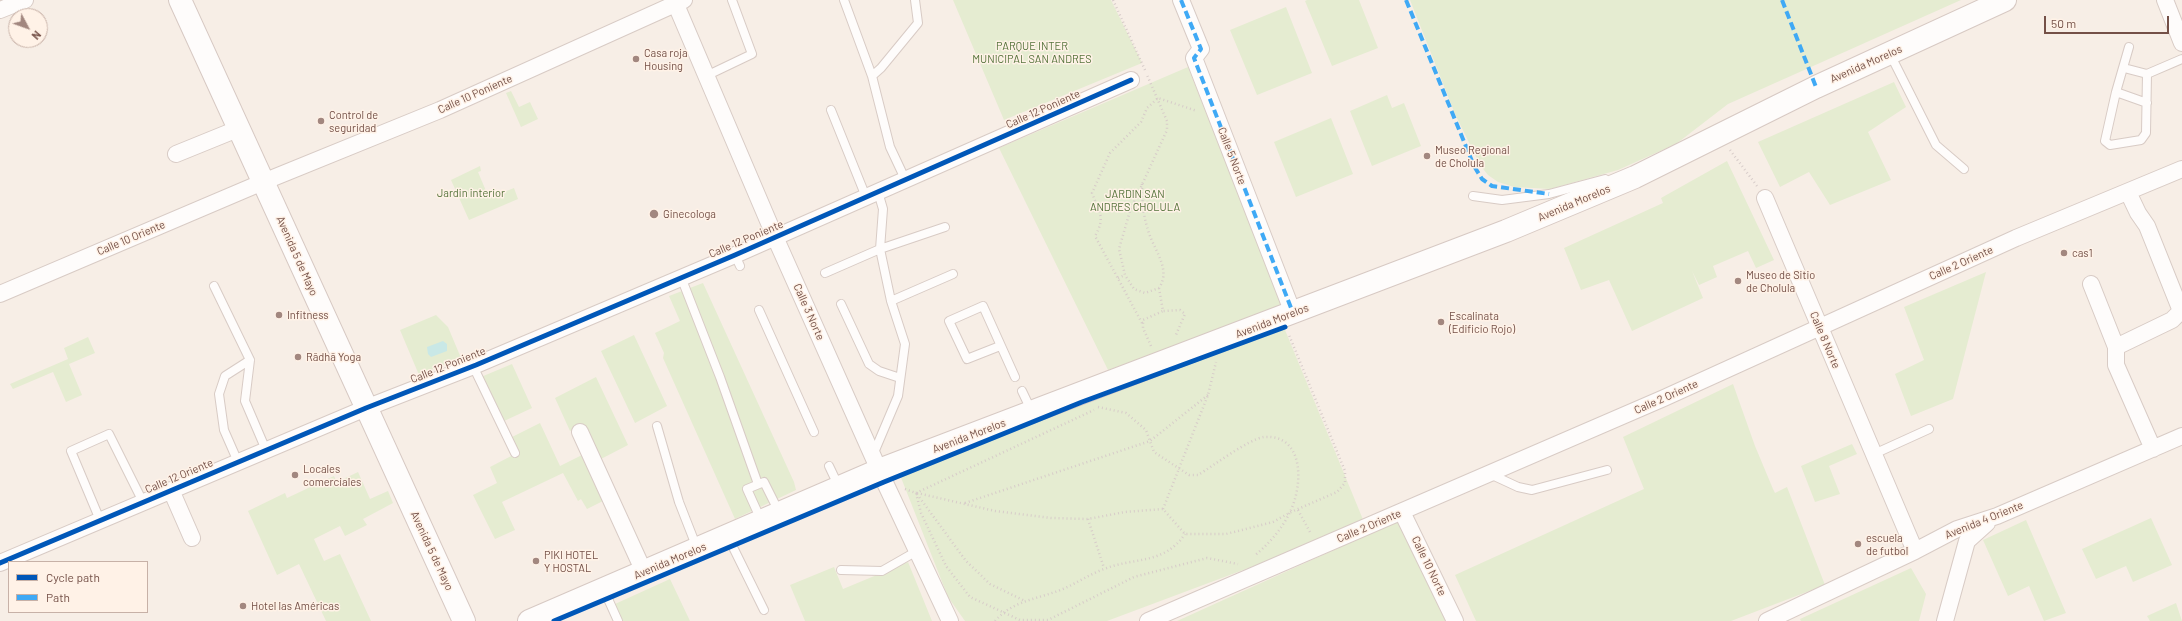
<!DOCTYPE html>
<html>
<head>
<meta charset="utf-8">
<style>
  body { margin:0 }
  #map { position:relative; width:2182px; height:621px; overflow:hidden; background:#f7eee6; font-family:Barlow,sans-serif }
  canvas { display:block }
  .legend { position:absolute; left:8px; top:561px; width:140px; height:52px; box-sizing:border-box; background:#fff2e7; border:1px solid #c7b1a7; margin:0; padding:5px 7px; list-style:none; font-size:12px; color:#745047 }
  .legend li { display:flex; align-items:center; gap:8px; height:20px }
  .legend b { width:20px; border:1px solid #c7b1a7 }
  .north { position:absolute; left:8px; top:8px; width:40px; height:40px; box-sizing:border-box; background:#fff2e7; border:1px solid #c7b1a7; border-radius:50%; rotate:131deg; font-size:11px; font-weight:700; line-height:16px; text-align:center; color:#745047 }
  .north::after { content:''; display:block; margin:auto; width:14px; height:18px; background:#a2877f; clip-path:polygon(50% 0,100% 100%,50% 72%,0 100%) }
  .scale { position:absolute; left:2044px; top:16px; width:125px; height:18px; box-sizing:border-box; border:2px solid #745047; border-top:0; padding-left:5px; font-size:12px; line-height:14px; white-space:nowrap; color:#745047; -webkit-text-stroke:3px #fff2e7; paint-order:stroke }
</style>
</head>
<body>
<div id="map">
<canvas width="2182" height="621"></canvas>
<ul class="legend">
<li><b style="height:5px;background:#0057b8"></b>Cycle path</li>
<li><b style="height:5px;background:#3fa9f5"></b>Path</li>
</ul>
<div class="north">N</div>
<div class="scale">50 m</div>
</div>
<script>
const ctx = document.querySelector('canvas').getContext('2d');
ctx.lineJoin = 'round';
function fill(path, color) { ctx.fillStyle = color; ctx.fill(path, 'evenodd'); }
function trace(path, color, width, dash) { ctx.strokeStyle = color; ctx.lineWidth = width; ctx.lineCap = dash ? 'butt' : 'round'; ctx.setLineDash(dash || []); ctx.stroke(path); }
function label(font, color, halo, rows, align = 'center') {
  ctx.font = font + ' Barlow,sans-serif'; ctx.lineWidth = 3; ctx.setLineDash([]); ctx.textBaseline = 'middle'; ctx.strokeStyle = halo; ctx.fillStyle = color; for (const [text, x, y, turn = 0] of rows) {
    ctx.save(); ctx.translate(x, y); ctx.rotate((+turn || 0) * Math.PI / 180); ctx.textAlign = isNaN(turn) ? turn : align; if (halo) ctx.strokeText(text, 0, 0); ctx.fillText(text, 0, 0); ctx.restore();
  }
}
const green = new Path2D(`
  M953,0H1111L1142,63L1004,120Z
  M1307,0H1359L1378,48L1332,66L1305,1Z
  M1410,0H1961L1728,104L1676,144L1618,170L1550,189L1514,187L1498,182L1488,175L1480,165L1455,114Z
  M1286,7L1312,73L1257,95L1230,30Z
  M1188,67L1283,308L1108,370L999,148Z
  M1894,82L1906,107L1868,132L1891,180L1830,205L1809,172L1780,187L1758,142Z
  M511,91L519,107L530,102L538,119L521,127L506,93Z
  M1387,95L1392,108L1404,103L1421,146L1372,166L1350,111Z
  M1331,118L1353,174L1296,197L1274,142Z
  M1727,161L1774,260L1756,268L1748,251L1713,266L1717,277L1699,285L1692,271L1703,298L1632,331L1609,280L1581,290L1564,248L1663,203L1661,198Z
  M480,166L481,171L478,172L489,198L514,188L518,199L469,220L451,180Z
  M1986,272L1953,399L1911,416L1895,374L1924,360L1904,307Z
  M703,283L794,482L796,490L735,519L663,358L664,353L655,333L680,321L669,296Z
  M436,315L448,327L461,358L419,375L400,330Z
  M1283,325L1364,522L1310,545L1107,621H965L948,597L900,475Z
  M634,335L667,406L635,423L601,351Z
  M88,337L95,353L69,364L82,395L66,402L53,372L13,389L10,384L68,359L64,348Z
  M512,364L532,408L502,422L481,377Z
  M596,377L628,445L599,460L582,426L570,431L555,398Z
  M1733,384L1755,446L1773,489L1775,493L1787,487L1825,585L1731,621H1476L1455,575L1644,489L1623,437Z
  M540,423L560,466L582,455L605,500L587,509L581,499L578,501L563,473L502,502L515,530L495,539L473,495L497,483L490,467L517,453L510,438Z
  M1852,444L1857,454L1829,466L1840,494L1815,502L1801,466Z
  M358,472L370,499L388,491L393,503L363,519L367,525L345,536L340,526L314,539L324,561L340,554L371,621H326L299,564L277,575L248,511L285,493L287,498L334,476L337,482Z
  M2151,518L2172,565L2133,582L2126,566L2096,579L2082,549Z
  M1400,520L1446,621H1177Z
  M2026,520L2066,613L2044,621L2029,586L2008,596L1983,540Z
  M908,562L932,621H805L790,585L834,567L843,589Z
  M1911,568L1926,594L1919,621H1801L1800,619Z
  M670,579L690,621H623L615,604Z
  M2176,603L2182,621H2150L2147,616Z`);
const water = new Path2D(`
  M443,341L447,344V351L431,357L428,354L427,347Z`);
const path = new Path2D(`
  M1113,0L1145,70
  M1730,150L1757,186
  M1142,184C1142,200 1143,215 1148,230C1153,249 1172,269 1159,288L1145,293L1134,289L1125,275L1119,249L1130,211L1167,130V121L1147,75
  M1118,278L1125,275
  M1159,288L1163,311L1180,310L1185,314L1175,337
  M1142,323L1095,236C1106,217 1099,212 1092,193L1110,153L1141,122L1147,108L1158,98L1197,111
  M1151,346L1143,328V320L1163,311
  M1098,407L1126,413L1146,430L1154,452L1189,475H1198C1213,466 1249,439 1264,437C1305,434 1303,486 1290,512C1282,529 1268,545 1254,556
  M905,489L916,493L921,513L946,566L970,597L1020,620H1048L1134,577L1207,558L1238,564
  M916,493L1094,410
  M917,493L995,511L1051,518L1088,519L1125,512L1163,509L1185,534H1226L1273,522L1291,512L1337,492L1345,483V471L1289,335
  M917,494L966,561L990,584L1025,601
  M965,503L1150,441L1208,395
  M1163,509L1208,395L1216,362
  M1298,510L1311,534
  M1088,519L1104,568
  M995,621C1013,600 1039,599 1063,589C1077,583 1090,574 1104,569C1134,557 1164,565 1185,534`);
const lane = new Path2D(`
  M844,0L872,76
  M2129,47L2116,92L2105,141L2110,145L2141,140L2146,133L2147,74
  M1890,54L1936,145L1964,169
  M2124,68L2147,74L2182,59
  M706,76L752,54L732,0
  M2116,92L2147,103
  M831,110L866,197
  M906,181L890,147L872,76L881,68L918,23L915,0
  M1473,196L1502,200L1549,194L1605,179
  M735,255L740,266
  M825,273L880,249L945,227
  M681,277L720,377L758,484
  M214,286L250,360L245,401L266,450
  M891,301L953,274
  M841,304L869,364L879,371L900,378
  M759,310L814,432
  M1000,346L967,359L949,321L983,306L1015,377
  M473,366L515,453
  M1022,391L1032,412
  M657,426L679,502L697,548
  M1874,454L1929,429
  M873,455L898,396L905,344L891,301L880,249L883,209L878,192
  M238,462L224,430L219,394L225,376L250,360
  M829,466L839,487
  M1490,474L1518,487L1532,490L1607,470
  M100,520L71,451L109,434L143,502
  M761,520L747,489L764,482L779,512
  M728,537L764,610
  M841,570L882,571L917,551
  M604,590L618,621`);
const street = new Path2D(`
  M674,0L775,237L879,470L950,621
  M1181,0L1201,49L1194,58L1293,313
  M2165,0L2182,43
  M0,10L25,0
  M176,154L240,128
  M1765,198L1915,551
  M2091,284L2116,347V365L2153,449
  M0,294L263,182L440,110L684,0
  M2116,347L2172,320L2181,311L2147,226L2138,213L2128,192
  M580,432L644,572
  M171,490L192,538
  M1402,512L1455,621
  M0,563L366,408L476,365L735,255L1131,80
  M1148,621L1664,398L2016,238L2182,169
  M1767,621L1915,551L1957,529L1997,516L2182,436
  M1945,621L1967,541L1987,523`);
const secondary = new Path2D(`
  M180,0L464,621
  M529,621L879,470L1506,231L1635,177L1816,87L2005,0`);
const quiet = new Path2D(`
  M1181,0L1201,49L1194,58L1293,313
  M1406,0L1474,166L1482,179L1492,186L1549,194
  M1782,0L1816,87`);
const cycleway = new Path2D(`
  M0,563L366,408L476,365L735,255L1131,80
  M554,621L884,482L1082,402L1285,327`);
const markers = [
  [636,59,4,"#a2877f"],
  [321,121,4,"#a2877f"],
  [1427,156,4,"#a2877f"],
  [654,214,5,"#a2877f"],
  [2064,253,4,"#a2877f"],
  [1738,281,4,"#a2877f"],
  [279,315,4,"#a2877f"],
  [1441,322,4,"#a2877f"],
  [298,357,4,"#a2877f"],
  [295,475,4,"#a2877f"],
  [1858,544,4,"#a2877f"],
  [536,561,4,"#a2877f"],
  [243,606,4,"#a2877f"]
];
const parkNames = [
  ["PARQUE INTER",1032,46],
  ["MUNICIPAL SAN ANDRES",1032,59],
  ["Jardin interior",471,193],
  ["JARDIN SAN",1135,194],
  ["ANDRES CHOLULA",1135,207]
];
const poiNames = [
  ["Casa roja",644,53],
  ["Housing",644,66],
  ["Control de",329,115],
  ["seguridad",329,128],
  ["Museo Regional",1435,150],
  ["de Cholula",1435,163],
  ["Ginecologa",663,214],
  ["cas1",2072,253],
  ["Museo de Sitio",1746,275],
  ["de Cholula",1746,288],
  ["Infitness",287,315],
  ["Escalinata",1449,316],
  ["(Edificio Rojo)",1449,329],
  ["Rādhā Yoga",306,357],
  ["Locales",303,469],
  ["comerciales",303,482],
  ["escuela",1866,538],
  ["de futbol",1866,551],
  ["PIKI HOTEL",544,555],
  ["Y HOSTAL",544,568],
  ["Hotel las Américas",251,606]
];
const streetNames = [
  ["Avenida Morelos",1866,64,-24],
  ["Calle 10 Poniente",475,94,-24],
  ["Calle 12 Poniente",1043,109,-24],
  ["Calle 5 Norte",1232,156,69],
  ["Avenida Morelos",1574,203,-23],
  ["Calle 10 Oriente",131,238,-23],
  ["Calle 12 Poniente",746,239,-23],
  ["Avenida 5 de Mayo",297,256,66],
  ["Calle 2 Oriente",1961,263,-24],
  ["Calle 3 Norte",809,312,66],
  ["Avenida Morelos",1272,321,-21],
  ["Calle 8 Norte",1825,340,67],
  ["Calle 12 Poniente",448,365,-22],
  ["Calle 2 Oriente",1666,397,-24],
  ["Avenida Morelos",969,436,-21],
  ["Calle 12 Oriente",179,476,-23],
  ["Avenida 4 Oriente",1984,520,-22],
  ["Calle 2 Oriente",1369,526,-23],
  ["Avenida 5 de Mayo",432,551,65],
  ["Avenida Morelos",670,561,-23],
  ["Calle 10 Norte",1429,566,64]
];
fill(green, '#e5ecd1');
fill(water, '#c9e8e6');
trace(lane, '#d8cbc5', 10);
trace(street, '#d8cbc5', 18);
trace(secondary, '#d7c9c3', 24);
trace(path, '#d7ccc9', 2.5, [1, 3]);
trace(lane, '#fefcfb', 8);
trace(street, '#fefcfb', 16);
trace(secondary, '#fefcfb', 22);
trace(quiet, '#3fa9f5', 4, [8, 4]);
trace(cycleway, '#0057b8', 5);
for (const [x, y, r, color] of markers) { const dot = new Path2D(); dot.arc(x, y, r, 0, 2 * Math.PI); ctx.fillStyle = color; ctx.fill(dot); trace(dot, '#fff2e7', 1.5); }
label('11px', '#56743c', '#fff2e7', parkNames);
label('11px', '#745047', '#fff2e7', poiNames, 'left');
label('11px', '#745047', '#fff2e7', streetNames);
</script>
</body>
</html>
